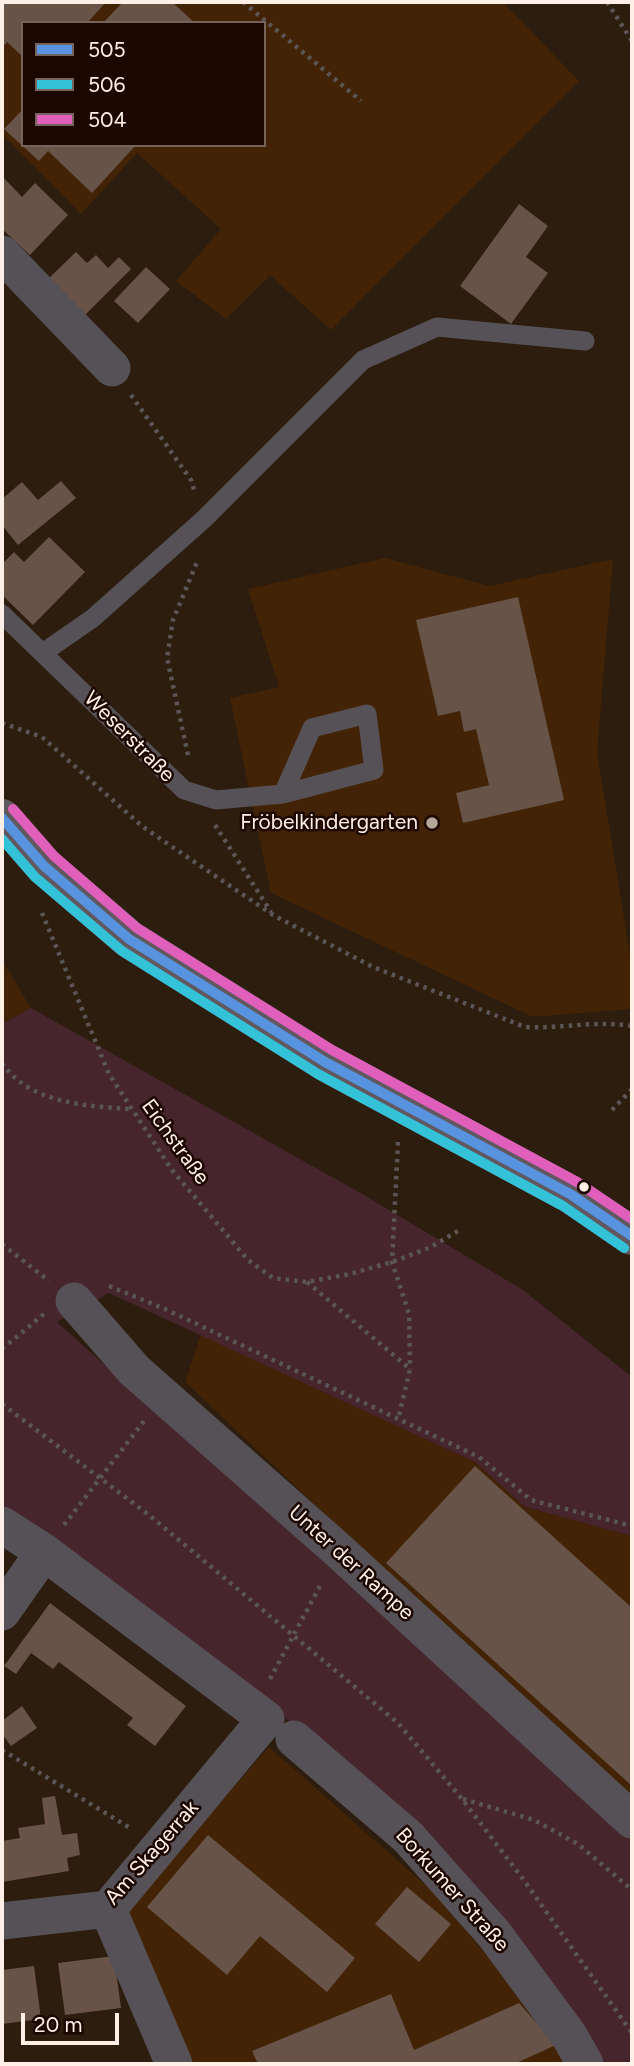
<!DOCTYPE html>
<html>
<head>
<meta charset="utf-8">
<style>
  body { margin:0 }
  #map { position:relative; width:634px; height:2066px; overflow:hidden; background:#2c1d0e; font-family:Figtree,sans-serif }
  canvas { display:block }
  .frame { position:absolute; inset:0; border:4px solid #fef0e6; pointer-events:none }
  .legend { position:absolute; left:21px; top:21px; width:245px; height:126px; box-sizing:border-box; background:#1c0700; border:2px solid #76645c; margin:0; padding:9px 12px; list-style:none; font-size:21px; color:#fef0e6 }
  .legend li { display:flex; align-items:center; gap:14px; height:35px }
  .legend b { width:35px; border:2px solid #76645c }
  .scale { position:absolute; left:21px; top:2013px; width:98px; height:32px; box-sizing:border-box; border:4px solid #fef0e6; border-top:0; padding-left:9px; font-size:21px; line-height:24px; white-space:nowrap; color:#fef0e6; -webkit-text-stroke:5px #1c0700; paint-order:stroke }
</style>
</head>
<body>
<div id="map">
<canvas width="634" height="2066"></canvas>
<div class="frame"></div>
<ul class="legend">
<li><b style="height:9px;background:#5793de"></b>505</li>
<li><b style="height:9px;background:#34c2d8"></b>506</li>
<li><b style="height:9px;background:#e05fba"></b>504</li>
</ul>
<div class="scale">20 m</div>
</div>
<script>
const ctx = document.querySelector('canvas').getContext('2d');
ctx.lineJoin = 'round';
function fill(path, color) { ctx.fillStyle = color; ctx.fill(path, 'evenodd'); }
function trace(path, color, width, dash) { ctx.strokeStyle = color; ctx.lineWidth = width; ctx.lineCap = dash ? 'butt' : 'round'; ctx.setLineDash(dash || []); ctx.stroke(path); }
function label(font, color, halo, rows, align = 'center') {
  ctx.font = font + ' Figtree,sans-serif'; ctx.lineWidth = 5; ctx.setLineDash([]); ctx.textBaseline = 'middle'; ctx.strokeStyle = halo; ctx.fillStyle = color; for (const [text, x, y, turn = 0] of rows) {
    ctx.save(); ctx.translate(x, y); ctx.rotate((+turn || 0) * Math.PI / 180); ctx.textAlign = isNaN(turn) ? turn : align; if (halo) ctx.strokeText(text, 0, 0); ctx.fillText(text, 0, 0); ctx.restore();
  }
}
const built = new Path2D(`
  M2,2H503L579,81L331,330L270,275L226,319L176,281L221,229L137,153L81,214L2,134ZM23,23H264V145H23Z
  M385,558L489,586L613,559L597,753L632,967V1009L533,1017L271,893L230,698L279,687L248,589Z
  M2,960L31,1008L2,1024Z
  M201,1334L475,1462L525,1507L632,1536V1803L185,1382Z
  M269,1747L438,1896L558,2043L568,2064H192L126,1910Z`);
const green = new Path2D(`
  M31,1008L364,1195L523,1290L632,1377V1536L525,1507L475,1462L109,1293L57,1322L632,1840V2064H604L587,2029L475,1886L291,1722L2,1513V1024Z`);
const building = new Path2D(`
  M2,2H106L87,23H23V57L7,42L2,48Z
  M123,2H172L195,23H103Z
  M23,109V145H136L92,193L48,151L39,161L4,129Z
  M2,176L22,197L35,183L68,215L30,255L2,229Z
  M519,204L548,226L526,257L548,273L511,324L460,286Z
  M76,252L87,263L96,255L108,268L119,257L131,269L85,315L49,278Z
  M146,267L170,289L138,323L114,301Z
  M61,481L76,498L18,545L2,525V499L22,482L38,500Z
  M49,537L85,572L33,625L2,595V564L14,552L24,562Z
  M518,597L564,800L463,823L456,793L489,785L476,729L464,732L460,711L438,716L416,620Z
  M475,1466L632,1608V1786L386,1563Z
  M50,1603L186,1706L155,1746L127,1725L133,1718L59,1662L53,1669L31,1653L16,1674L4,1666Z
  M22,1706L37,1728L11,1746L2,1734V1721Z
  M55,1796L62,1835L77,1833L80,1855L67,1858L69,1871L2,1882V1841L20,1838L18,1828L45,1824L42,1798Z
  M208,1835L355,1958L327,1992L260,1936L227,1975L147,1907Z
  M407,1887L451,1924L419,1962L375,1924Z
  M114,1956L121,2008L65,2015L58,1963Z
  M34,1966L41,2019L2,2024V1970Z
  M391,1994L414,2050L519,2003L556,2045L514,2064H258L252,2051Z`);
const path = new Path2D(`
  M243,2L361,101
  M607,2L632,41
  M131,395L191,480L195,493
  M2,723L42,737L143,827L273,915L373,967L525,1027C561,1029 597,1020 632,1026
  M188,755L167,658L173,620L197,562
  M215,825L271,912
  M42,913L109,1074L172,1170L248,1260L273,1278L307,1282L350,1274L392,1262L431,1247L461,1229
  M2,1063C29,1103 85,1106 130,1109
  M612,1110L632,1089
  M398,1142L392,1262L409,1314L410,1369
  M2,1244L49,1281
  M307,1282L410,1369L398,1420
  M109,1286L165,1309L479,1457L531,1500L632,1526
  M2,1349L44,1314
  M2,1404L149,1515L398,1723L462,1799L523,1879L632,2033
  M64,1525L144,1421
  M270,1679L322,1582
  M2,1750L130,1828
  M463,1799L534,1820L578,1844L632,1890`);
const lane = new Path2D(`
  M2,614L184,790L216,800L283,794L374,770L367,714L312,728L283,794
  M44,652L93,618L204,519L363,360L437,327L585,341`);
const street = new Path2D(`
  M2,254L112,368
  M74,1301L134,1370L339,1551L632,1820
  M2,1525L44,1552L266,1719L108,1909L2,1921
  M2,1612L44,1552
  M294,1739L408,1837L494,1934L570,2037L585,2064
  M108,1909L174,2064`);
const primary = new Path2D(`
  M2,818L44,866L129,939L325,1062L570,1194L632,1236`);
const bus1 = new Path2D(`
  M2,818L44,866L129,939L325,1062L570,1194L632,1236`);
const bus2 = new Path2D(`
  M2,839L35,877L122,951L318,1074L563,1206L624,1248`);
const bus3 = new Path2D(`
  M13,809L54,856L137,928L332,1050L577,1182L632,1219`);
const markers = [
  [432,823,7,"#b4a69a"],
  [584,1187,6,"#fef0e6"]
];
const streetNames = [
  ["Weserstraße",129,737,45],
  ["Eichstraße",175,1142,54],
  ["Unter der Rampe",351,1563,42],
  ["Am Skagerrak",152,1853,-49],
  ["Borkumer Straße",452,1890,48]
];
const poiNames = [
  ["Fröbelkindergarten",418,823]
];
fill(built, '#422305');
fill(green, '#46252d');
fill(building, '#675348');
trace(path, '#5c5555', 4.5, [3.5, 5]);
trace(lane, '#565156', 19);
trace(street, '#565156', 37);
trace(primary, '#60585e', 38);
trace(bus1, '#5793de', 10);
trace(bus2, '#34c2d8', 10);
trace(bus3, '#e05fba', 10);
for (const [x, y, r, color] of markers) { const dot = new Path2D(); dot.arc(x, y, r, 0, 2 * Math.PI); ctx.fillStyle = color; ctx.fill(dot); trace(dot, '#1c0700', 2.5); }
label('21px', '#fef0e6', '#1c0700', streetNames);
label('21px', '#fef0e6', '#1c0700', poiNames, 'right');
</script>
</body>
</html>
